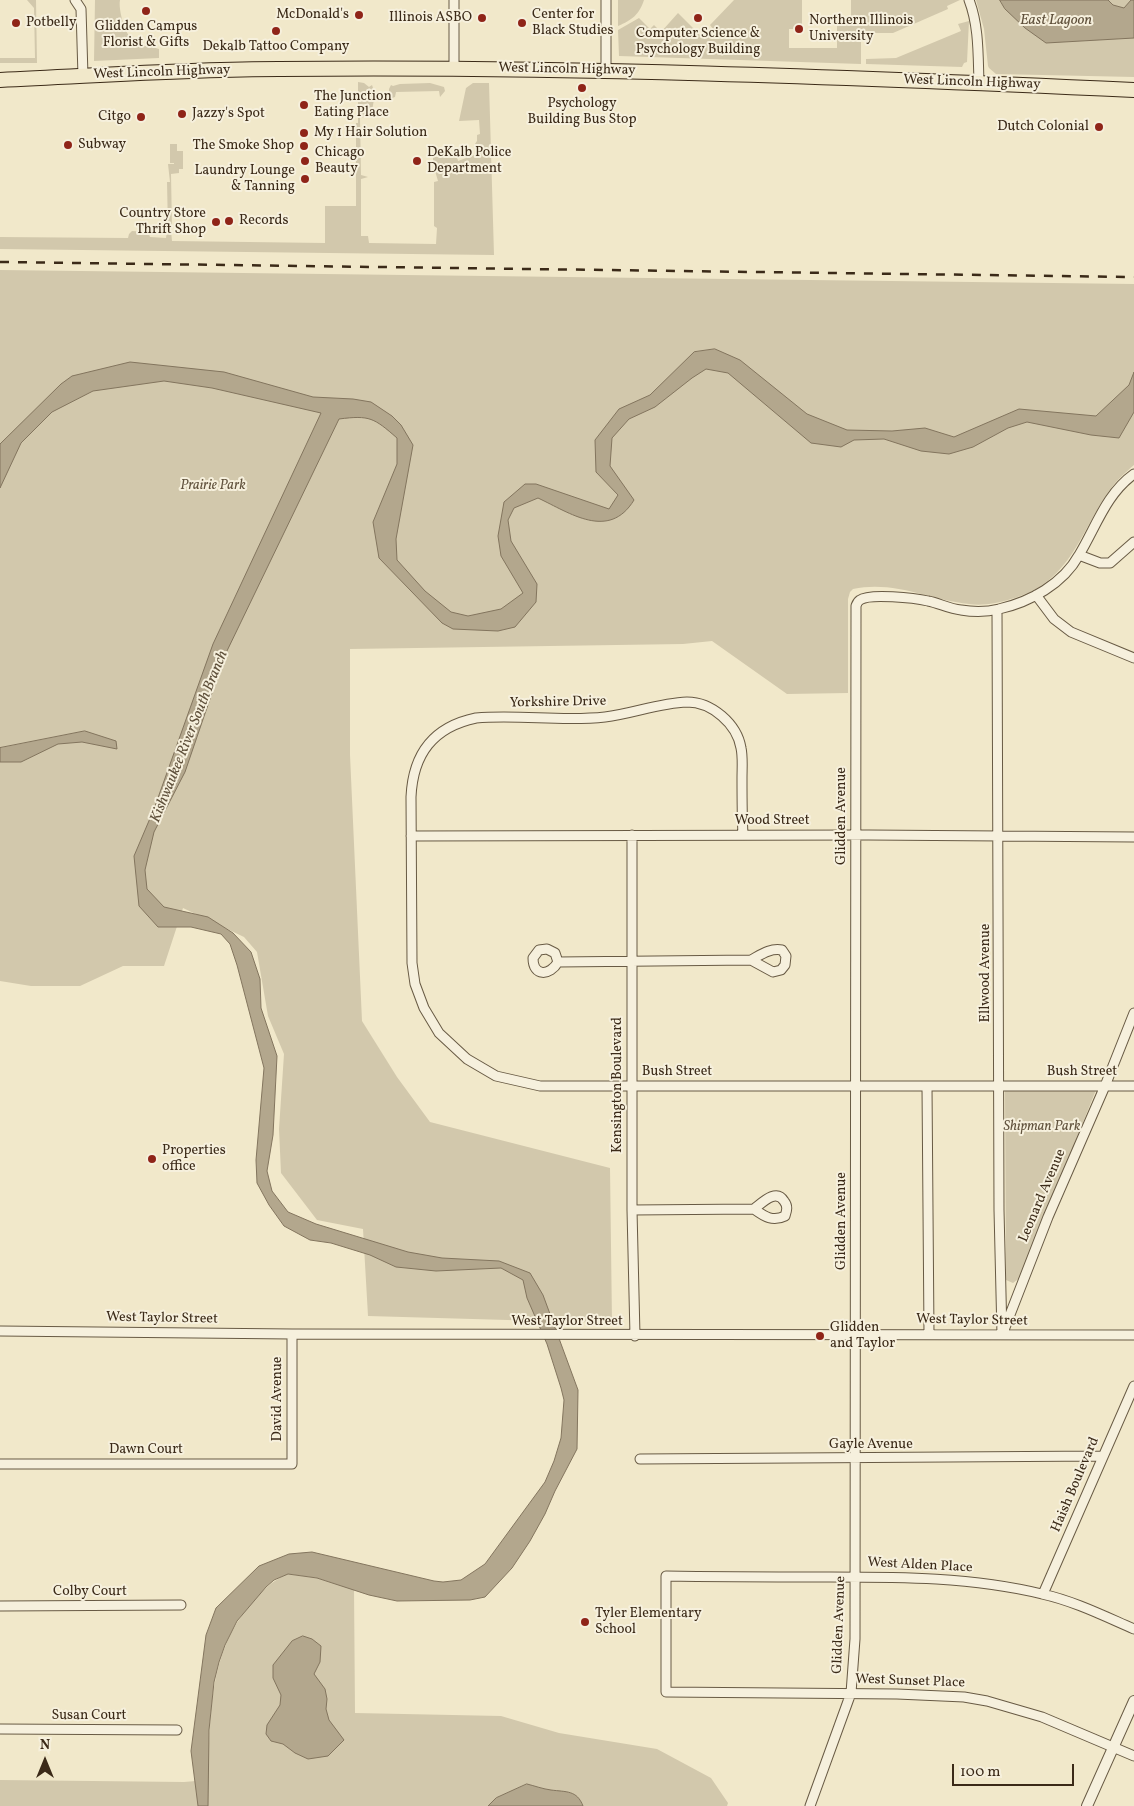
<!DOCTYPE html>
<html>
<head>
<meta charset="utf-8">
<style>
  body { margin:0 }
  #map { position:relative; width:1134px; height:1806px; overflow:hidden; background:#f1e8ca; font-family:Vollkorn,serif }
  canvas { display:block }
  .north { position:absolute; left:20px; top:1736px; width:50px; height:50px; -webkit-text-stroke:4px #f6f0dd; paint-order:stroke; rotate:0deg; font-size:14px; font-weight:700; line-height:20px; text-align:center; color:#3b2a18 }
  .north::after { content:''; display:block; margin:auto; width:18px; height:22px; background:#3b2a18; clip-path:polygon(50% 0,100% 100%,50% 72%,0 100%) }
  .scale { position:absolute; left:952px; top:1764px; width:122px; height:22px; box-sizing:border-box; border:2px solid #3b2a18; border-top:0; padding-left:6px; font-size:15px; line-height:18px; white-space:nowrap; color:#3b2a18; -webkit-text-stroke:4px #f6f0dd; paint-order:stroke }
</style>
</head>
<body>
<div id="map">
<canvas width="1134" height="1806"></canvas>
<div class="north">N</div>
<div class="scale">100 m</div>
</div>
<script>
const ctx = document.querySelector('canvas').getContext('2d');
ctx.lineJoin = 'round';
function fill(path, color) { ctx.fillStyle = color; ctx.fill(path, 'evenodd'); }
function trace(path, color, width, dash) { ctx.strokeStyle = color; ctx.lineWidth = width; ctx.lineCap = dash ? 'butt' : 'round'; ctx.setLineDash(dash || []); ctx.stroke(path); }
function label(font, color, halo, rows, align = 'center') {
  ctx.font = font + ' Vollkorn,serif'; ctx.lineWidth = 4; ctx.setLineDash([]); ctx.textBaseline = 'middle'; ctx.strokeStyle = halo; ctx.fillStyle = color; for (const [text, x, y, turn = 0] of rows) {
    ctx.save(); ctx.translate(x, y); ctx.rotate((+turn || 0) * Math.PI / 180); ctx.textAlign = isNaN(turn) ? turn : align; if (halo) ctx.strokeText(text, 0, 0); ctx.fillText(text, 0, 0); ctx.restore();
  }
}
const green = new Path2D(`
  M27,0H36L37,63H0V58H35L34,8Z
  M95,0H120C118,9 125,35 133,40C140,46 150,46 159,49V58L94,61Z
  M618,0H644C639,15 632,20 618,26Z
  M734,0H802V25L798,29H789V48H837V25H851V0H960L947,6L948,9L893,33H861V64L619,56L618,30L639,18L650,29L654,25L661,32L678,13L700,35L706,28L711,33L713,29L710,25Z
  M976,0H1134V77L996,74L989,68L988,66L984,29Z
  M969,21L967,62L964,63L962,67L866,64V59L896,58L961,31L958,24Z
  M358,82L364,83L369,87L372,85L375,94L371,116L360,118L361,175L368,177L361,179V236H368L369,243L436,244L437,228L434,226V182L438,181L433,164V157L457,156L458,161L466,158L467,156L475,155V144L477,141V135L480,134L479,120L459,121L466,88L473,83H489L494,255L0,249V237L128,238L129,234L132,231L148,232L150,237L166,238L167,231H171L172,241L325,243V206H356V123H358Z
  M430,83L444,87L445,91L440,97L439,91L396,92L395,97L392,98L389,96V89L391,85L393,86L400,84Z
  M170,144H177V151H183V169H179V173L171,174L172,228L168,229L167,182H170L168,164H174V163H170Z
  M0,270L1134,284V465C1126,472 1119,478 1112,487C1080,530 1072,583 1011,599C998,603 983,606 969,604C930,600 894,580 853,589L850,592L848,599V693L787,694L712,641L683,644L350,649V755L362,1021L397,1077L430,1122L610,1168L612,1323L368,1316L363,1229L317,1220L281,1173L279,1129L284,1054L268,1016L257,952L244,937L183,908L164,966H123L80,986H31L0,981Z
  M1096,1090L1021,1277L1013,1283L1006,1280L1005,1091Z
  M287,1574L317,1578L354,1589L355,1713L501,1716L559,1733L657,1749L711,1778L728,1803L727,1806H0V1780L184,1782L208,1780C210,1716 208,1653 252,1602C263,1590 272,1581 287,1574Z`);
const water = new Path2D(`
  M1000,0H1108L1113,5L1124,8L1131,0H1134V38L1046,43L1025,28L1005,9Z
  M715,349L740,360L807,414L847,430L892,431L925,428L954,437L1019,409L1096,416L1129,385L1134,372V412L1119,438L1091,435L1027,422L1008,428L973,447L949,454L921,451L884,439L854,440L841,447L811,443L728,373L706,369L692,378L655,407L629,419L612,438L610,466L634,500C609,541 570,513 538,498L514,508L508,520L511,541L537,584L536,602L515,627L498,631L453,629L442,623L379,558L373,522L397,464V438C374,418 370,415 339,419L225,655L185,772L154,832L145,870L147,889L164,907L208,917L233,933L251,952L260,979L261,1008L277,1056L273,1135L267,1171L272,1191L288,1212L316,1224L408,1252L442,1258L499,1261L530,1273L543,1295L578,1390L577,1449L555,1491L545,1514L530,1541L512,1568L485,1597L470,1600L397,1601L369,1595L317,1578L288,1574L274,1580L266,1587L237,1621L225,1645L219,1662L214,1682L209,1730L208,1806H198L191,1751L206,1635L216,1608L259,1566L289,1554L312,1552L434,1581L443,1582L461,1580L485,1564L545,1482L554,1461L561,1438L564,1400L561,1388L547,1344L527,1298L523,1280L501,1268L436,1271L396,1267L370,1255L331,1243L310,1240L284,1226L269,1205L257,1183L256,1160L264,1068L237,965L230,944L221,934L191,927H158L139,906L134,856L154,809L213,644L321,413L212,388L164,381L93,391L52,412L21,443L0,488V444L61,384L72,376L130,362L224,372L313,397L353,399L371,402L392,416L401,425L413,445L396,539L397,560L425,591L451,612L468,616L501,609L523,593L501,556L498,536L504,502L525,484H536L609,509L618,495L596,472L595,440L619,409L650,395L694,352Z
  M85,731L116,741L117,749L82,742L58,744L21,762H0V748Z
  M303,1636L312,1639L321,1646L320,1662L314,1674L325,1689L327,1699L326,1709L329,1720L344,1740L328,1756L308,1759L295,1753L283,1744L271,1741L266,1734L267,1725L280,1705L281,1695L273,1678V1665L292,1641Z
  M527,1784C535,1786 543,1789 551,1790C566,1792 577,1790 583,1806H488L496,1798Z`);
const minor = new Path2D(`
  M75,0L81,9L83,76
  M454,0V68
  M969,0C979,26 978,55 979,83
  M606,71V0
  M1079,555L1100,563H1110L1134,542
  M1036,595L1054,619L1071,632L1134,658
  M997,610L999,1210L1002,1335
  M632,835V1210L635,1336
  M743,835C742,816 742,797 742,778C742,768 743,757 741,748C737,724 712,702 687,702C659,703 632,714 605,717C562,722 519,714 476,718C433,727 413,754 411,797L412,963L415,984L424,1008L439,1033L467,1059L496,1076L540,1086H1134
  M411,836L868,835L1134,837
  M558,962C550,976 533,977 533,958L539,950L547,949L555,953L558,962L751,960L773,972L781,970L785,965L786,956L782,950C770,948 762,954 751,960
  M927,1087L929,1334
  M632,1210L754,1209C765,1217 773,1222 785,1216C787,1210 788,1206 784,1201C776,1188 762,1203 754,1209
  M1004,1330L1048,1217L1105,1086L1134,1013
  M0,1331L292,1334L1134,1335
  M640,1459L1103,1456
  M0,1464H292V1334
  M1043,1594L1134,1386
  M0,1606L181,1605
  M1134,1629C1104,1616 1074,1601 1042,1594C972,1577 901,1577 830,1577C775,1577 721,1577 666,1576V1692L897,1694L964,1697L987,1701L1042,1717L1134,1756
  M0,1729L177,1730
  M810,1806L851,1693L855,1639L856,606C857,603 857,602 860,600C869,593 915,598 928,601C939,603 949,609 961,610C973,612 987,612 999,609C1030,602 1063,584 1079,555C1096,527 1106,494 1134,474`);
const tertiary = new Path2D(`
  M1087,1806L1134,1701`);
const primary = new Path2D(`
  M0,80C93,76 186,69 279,69C564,66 849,77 1134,90`);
const rail = new Path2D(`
  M0,262L1134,277`);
const markers = [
  [146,11,5,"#8f2418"],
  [359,15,5,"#8f2418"],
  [482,18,5,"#8f2418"],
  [698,18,5,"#8f2418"],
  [16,23,5,"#8f2418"],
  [522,23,5,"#8f2418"],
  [799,29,5,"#8f2418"],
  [276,31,5,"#8f2418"],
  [582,88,5,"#8f2418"],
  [304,105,5,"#8f2418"],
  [182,114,5,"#8f2418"],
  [141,117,5,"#8f2418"],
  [1099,127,5,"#8f2418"],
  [304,133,5,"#8f2418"],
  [68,145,5,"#8f2418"],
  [304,146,5,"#8f2418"],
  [305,161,5,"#8f2418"],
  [417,161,5,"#8f2418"],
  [305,179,5,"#8f2418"],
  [229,221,5,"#8f2418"],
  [216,222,5,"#8f2418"],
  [152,1159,5,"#8f2418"],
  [820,1336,5,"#8f2418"],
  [585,1622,5,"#8f2418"]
];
const poiNames = [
  ["McDonald's",349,15,"right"],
  ["Center for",532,15],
  ["Black Studies",532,31],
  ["Illinois ASBO",472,18,"right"],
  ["Northern Illinois",809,21],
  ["University",809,37],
  ["Potbelly",26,23],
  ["Glidden Campus",146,27,"center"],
  ["Florist & Gifts",146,43,"center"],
  ["Computer Science &",698,34,"center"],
  ["Psychology Building",698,50,"center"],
  ["Dekalb Tattoo Company",276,47,"center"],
  ["The Junction",314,97],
  ["Eating Place",314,113],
  ["Psychology",582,104,"center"],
  ["Building Bus Stop",582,120,"center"],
  ["Jazzy's Spot",192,114],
  ["Citgo",131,117,"right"],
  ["Dutch Colonial",1089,127,"right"],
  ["My 1 Hair Solution",314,133],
  ["Subway",78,145],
  ["The Smoke Shop",294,146,"right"],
  ["Chicago",315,153],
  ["Beauty",315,169],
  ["DeKalb Police",427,153],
  ["Department",427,169],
  ["Laundry Lounge",295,171,"right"],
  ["& Tanning",295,187,"right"],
  ["Country Store",206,214,"right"],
  ["Thrift Shop",206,230,"right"],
  ["Records",239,221],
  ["Properties",162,1151],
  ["office",162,1167],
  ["Glidden",830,1328],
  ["and Taylor",830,1344],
  ["Tyler Elementary",595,1614],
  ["School",595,1630]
];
const streetNames = [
  ["West Lincoln Highway",567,70,1],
  ["West Lincoln Highway",162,73,-2],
  ["West Lincoln Highway",972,83,2],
  ["Yorkshire Drive",558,703,-1],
  ["Glidden Avenue",842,816,-90],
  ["Wood Street",772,821],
  ["Ellwood Avenue",986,973,-90],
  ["Bush Street",677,1072],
  ["Bush Street",1082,1072],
  ["Kensington Boulevard",618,1085,-90],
  ["Leonard Avenue",1043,1196,-67],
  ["Glidden Avenue",842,1221,-90],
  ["West Taylor Street",162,1319,1],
  ["West Taylor Street",972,1321,1],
  ["West Taylor Street",567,1322],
  ["David Avenue",278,1399,-90],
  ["Gayle Avenue",871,1445],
  ["Dawn Court",146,1450],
  ["Haish Boulevard",1076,1485,-67],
  ["West Alden Place",920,1566,3],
  ["Colby Court",90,1592],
  ["Glidden Avenue",840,1625,-88],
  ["West Sunset Place",910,1682,2],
  ["Susan Court",89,1716]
];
const parkNames = [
  ["Prairie Park",213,486],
  ["Shipman Park",1042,1127]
];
const waterNames = [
  ["East Lagoon",1056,21],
  ["Kishwaukee River South Branch",190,737,-68]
];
fill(green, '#d2c8ac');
fill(water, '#b3a78d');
trace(water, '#83755e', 1);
trace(minor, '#685a44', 11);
trace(tertiary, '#685a44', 12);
trace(primary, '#3b2a18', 16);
trace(minor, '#f6f0dd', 9);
trace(tertiary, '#f6f0dd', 10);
trace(primary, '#f1e8ca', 14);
trace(rail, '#3b2a18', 2.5, [9, 9]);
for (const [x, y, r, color] of markers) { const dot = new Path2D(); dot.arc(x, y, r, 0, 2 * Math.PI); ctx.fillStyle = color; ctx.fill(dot); trace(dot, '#f6f0dd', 2); }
label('14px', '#3b2a18', '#f6f0dd', poiNames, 'left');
label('14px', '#3b2a18', '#f6f0dd', streetNames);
label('italic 14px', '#61523d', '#f6f0dd', parkNames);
label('italic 15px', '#5f503b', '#f6f0dd', waterNames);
</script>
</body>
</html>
